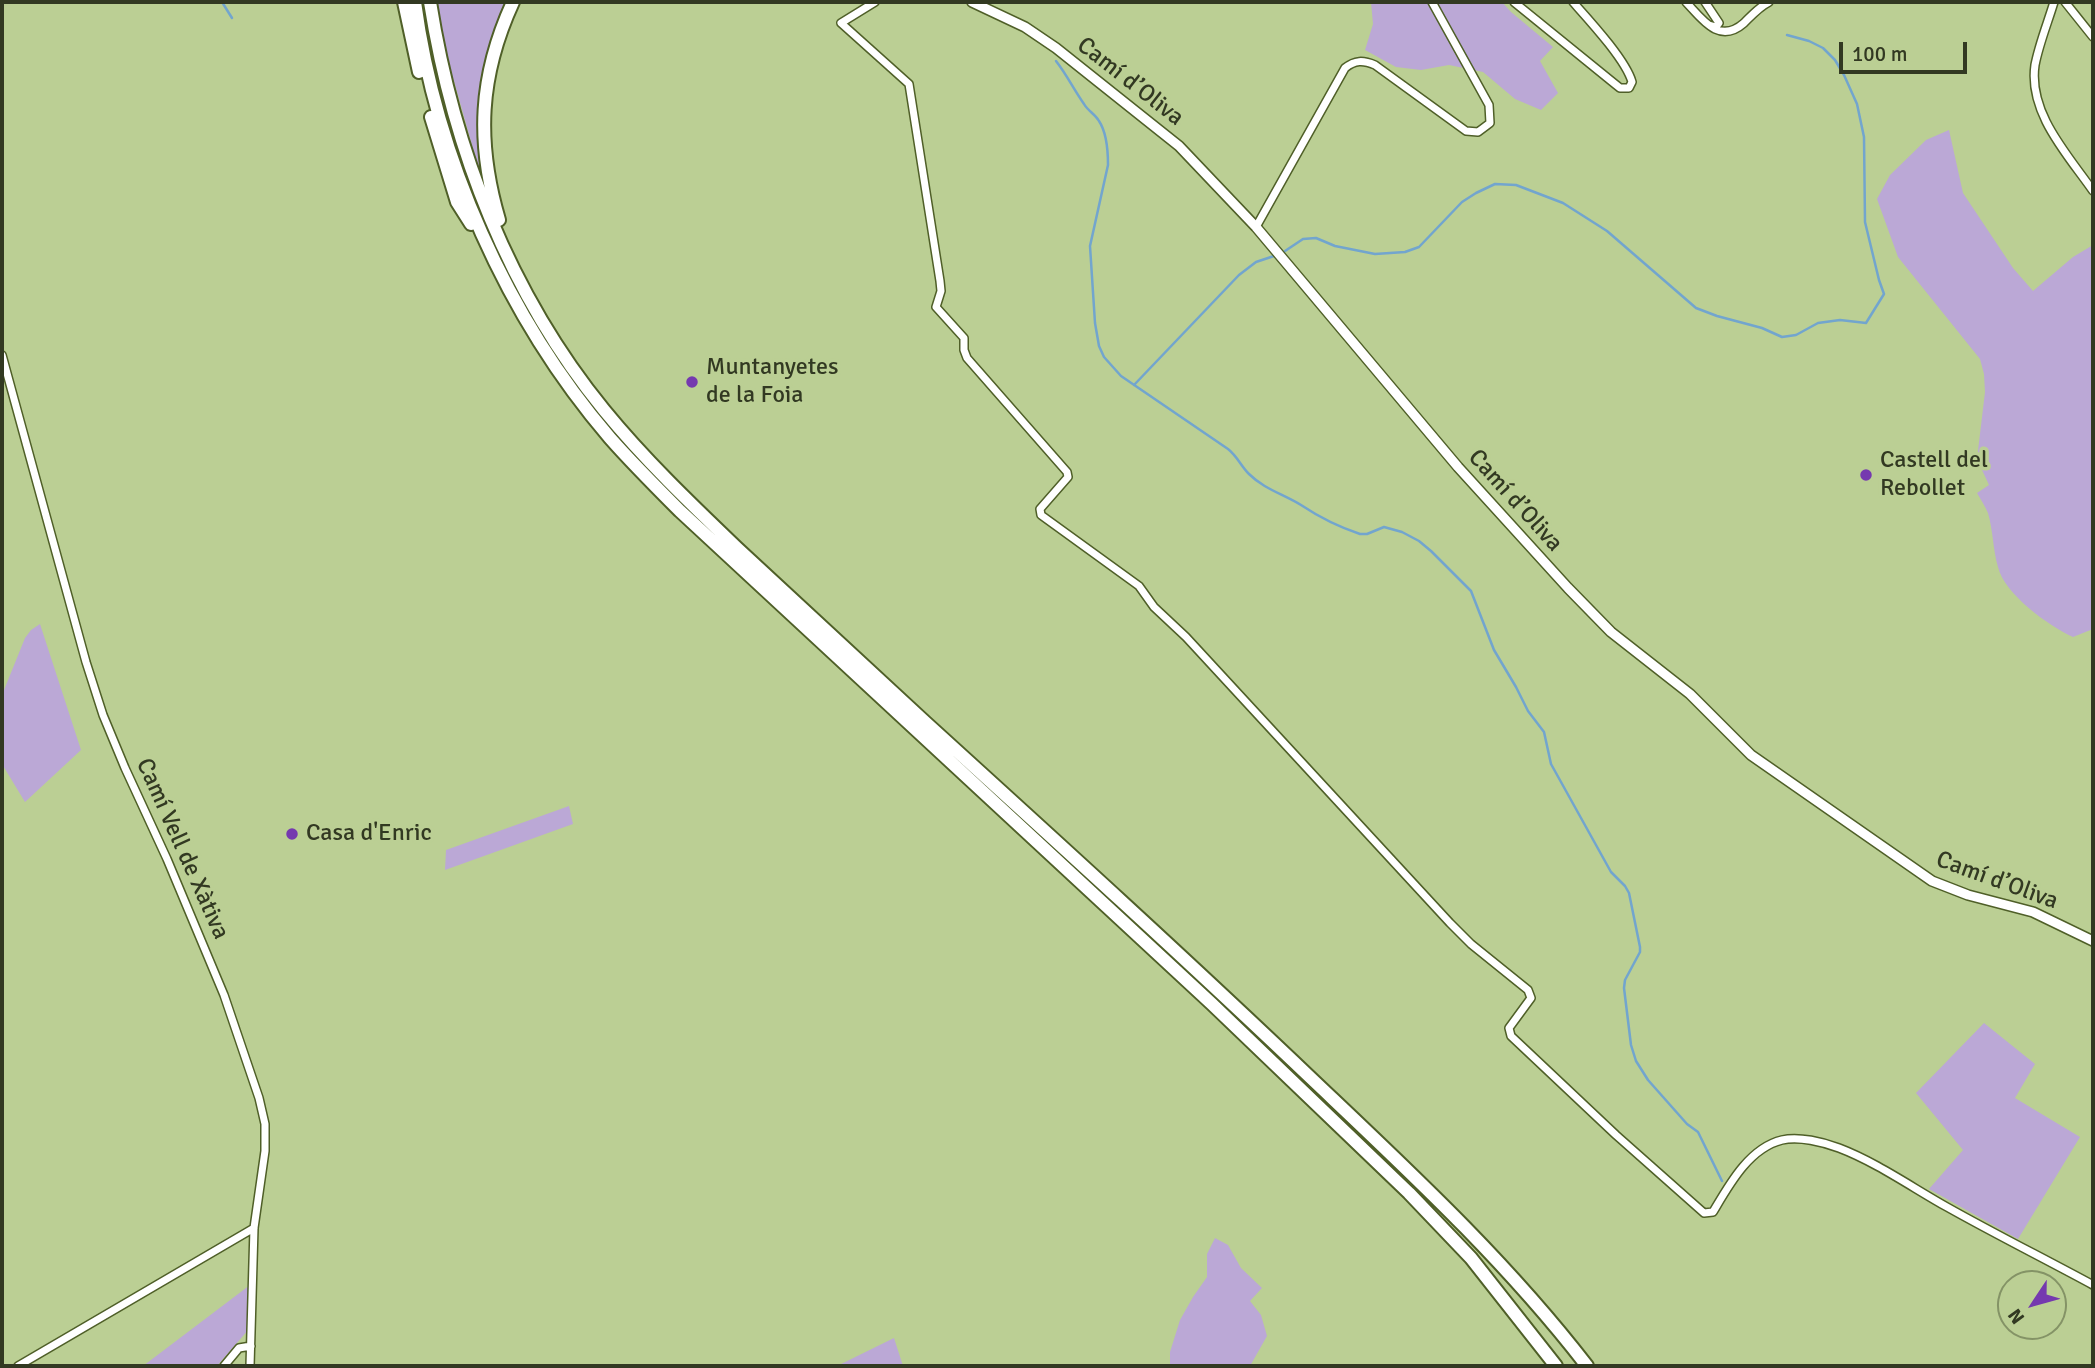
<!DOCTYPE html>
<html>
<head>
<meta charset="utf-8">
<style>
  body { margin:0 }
  #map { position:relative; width:2095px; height:1368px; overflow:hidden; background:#bbcf94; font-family:Signika,sans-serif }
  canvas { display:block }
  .frame { position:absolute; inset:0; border:4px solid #323922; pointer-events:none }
  .north { position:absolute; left:1997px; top:1270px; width:70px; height:70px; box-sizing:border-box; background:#bbcf94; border:2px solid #849366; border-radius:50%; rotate:234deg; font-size:19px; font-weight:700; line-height:28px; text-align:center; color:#323922 }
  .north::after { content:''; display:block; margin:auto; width:24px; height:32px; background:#7539af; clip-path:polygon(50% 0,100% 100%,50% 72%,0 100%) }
  .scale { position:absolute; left:1839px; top:42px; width:128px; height:32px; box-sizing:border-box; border:4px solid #323922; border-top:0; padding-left:9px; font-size:21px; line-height:24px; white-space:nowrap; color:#323922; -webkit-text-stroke:5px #bbcf94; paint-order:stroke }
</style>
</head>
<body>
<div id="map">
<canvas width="2095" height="1368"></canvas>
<div class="frame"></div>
<div class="north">N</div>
<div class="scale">100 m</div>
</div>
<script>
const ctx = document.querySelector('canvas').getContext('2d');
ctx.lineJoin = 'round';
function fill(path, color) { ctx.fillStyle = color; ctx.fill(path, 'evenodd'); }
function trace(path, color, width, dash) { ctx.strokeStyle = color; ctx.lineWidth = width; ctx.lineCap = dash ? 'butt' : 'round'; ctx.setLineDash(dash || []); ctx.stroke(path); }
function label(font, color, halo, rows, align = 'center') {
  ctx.font = font + ' Signika,sans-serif'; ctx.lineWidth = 7; ctx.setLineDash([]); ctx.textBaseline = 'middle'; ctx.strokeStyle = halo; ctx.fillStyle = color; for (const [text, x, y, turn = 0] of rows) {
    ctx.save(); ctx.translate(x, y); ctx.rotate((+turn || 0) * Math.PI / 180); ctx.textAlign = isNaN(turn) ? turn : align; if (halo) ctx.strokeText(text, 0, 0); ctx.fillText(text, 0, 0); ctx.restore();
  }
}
const green = new Path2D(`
  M437,2H507C474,61 475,130 486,195L443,42Z
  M1371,2H1502L1511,12L1553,47L1540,61L1558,93L1541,110L1515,99L1483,72L1449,65L1421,70L1396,67L1365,50L1373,24Z
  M1949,130L1963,193L2013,268L2033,291L2073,257L2093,245V629L2073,637C2049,626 2004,594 1998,567C1993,550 1993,530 1988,513C1985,506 1981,500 1977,493L1989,485L1977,459L1985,392L1984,374L1980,359L1898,257L1877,199L1890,175L1926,140Z
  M40,624L81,750L25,802L2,764V695L25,638L31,630Z
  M569,806L573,824L445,870L446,850Z
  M1984,1023L2035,1064L2015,1098L2080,1137L2018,1239L1929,1189L1963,1150L1916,1093Z
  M1215,1238L1228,1245L1241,1268L1262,1288L1250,1301L1261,1315L1267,1336L1250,1366H1170V1352L1180,1320L1193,1297L1207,1277V1254Z
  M250,1285L249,1329L217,1366H143Z
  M894,1338L903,1366H837Z`);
const stream = new Path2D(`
  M222,2L232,18
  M1056,61C1067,75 1074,90 1084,104C1088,111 1095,114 1099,121C1107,133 1108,151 1108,165L1090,246L1095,323L1099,346L1104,357L1121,376L1228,449C1237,456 1241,466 1249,474C1264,489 1283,494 1301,505C1319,517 1339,527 1360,534H1367L1384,527L1402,532L1419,541L1431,551L1471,591L1494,650L1516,687L1528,711L1544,732L1551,764L1611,872L1625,886L1629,893L1640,947V952L1625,980L1624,988L1631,1045L1636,1061L1648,1080L1687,1124L1698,1132L1722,1181
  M1285,251L1303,239L1316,238L1335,246L1375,254L1405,252L1419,247L1462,202L1476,193L1495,184L1516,185L1563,203L1607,231L1696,308L1717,316L1762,328L1782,337L1796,335L1818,323L1840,320L1866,323L1884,294L1879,280L1865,222L1864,137L1857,104L1844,75L1835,60L1823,48L1809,41L1787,35
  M1134,385L1239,275L1256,262L1274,256`);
const minor = new Path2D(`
  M875,2L841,23L909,84L940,281L941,291L936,307L964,338V350L967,358L1067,472L1068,477L1040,509L1041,515L1139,586L1154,607L1186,637L1450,923L1471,944L1528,990L1531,998L1509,1028L1511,1036L1616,1135L1704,1213L1713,1212C1729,1185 1749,1148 1782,1140C1799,1136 1823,1142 1839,1148C1876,1162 1913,1188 1947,1207C1995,1234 2045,1259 2093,1285
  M1514,2L1615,84L1620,88H1629L1632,82C1626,60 1589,20 1573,2
  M1686,2C1702,19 1719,45 1744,23C1752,15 1759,7 1769,2
  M1705,2L1719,23L1716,27L1709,25
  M2054,2C2048,22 2039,44 2035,65C2028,113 2068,155 2093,191
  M2065,2L2093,37
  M1256,227L1345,68C1355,60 1363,60 1375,65L1466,131L1478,132L1490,123L1489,105L1432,2
  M2,355L86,662L103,715L125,768L167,859L224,995L259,1098L265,1124V1151L254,1228L250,1366
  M18,1366L254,1228
  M224,1366L239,1348L251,1346`);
const tertiary = new Path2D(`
  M972,2L1025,27L1056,48L1179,146L1256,227L1458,467L1568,588L1611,632L1690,694L1751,755L1932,881L1968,895L2033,912L2093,941`);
const motorway = new Path2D(`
  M404,2L419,72
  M415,2C436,158 507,318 610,438C632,463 656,487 680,511L1212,1004L1409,1193L1471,1258L1556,1366
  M430,2C453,148 509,294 604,410C644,459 691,504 737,548C799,606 862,664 925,722C1056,841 1187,960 1315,1082C1411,1173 1506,1261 1587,1366
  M431,117L457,202L471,224
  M499,220C476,142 479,76 513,2`);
const markers = [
  [692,382,7,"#7539af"],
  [1866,475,7,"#7539af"],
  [292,834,7,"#7539af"]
];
const streetNames = [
  ["Camí d’Oliva",1130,82,38],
  ["Camí d’Oliva",1515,501,48],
  ["Camí Vell de Xàtiva",182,849,66],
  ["Camí d’Oliva",1997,881,20]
];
const poiNames = [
  ["Muntanyetes",706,368],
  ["de la Foia",706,396],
  ["Castell del",1880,461],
  ["Rebollet",1880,489],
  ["Casa d'Enric",306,834]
];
fill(green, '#bba8d6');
trace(stream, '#72a5ce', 2.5);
trace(minor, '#4f5f28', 10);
trace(tertiary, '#4f5f28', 12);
trace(motorway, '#4f5f28', 16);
trace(minor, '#fff', 7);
trace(tertiary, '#fff', 9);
trace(motorway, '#fff', 12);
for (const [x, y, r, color] of markers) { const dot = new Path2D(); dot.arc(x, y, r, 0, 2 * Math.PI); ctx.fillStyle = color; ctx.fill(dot); trace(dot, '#bbcf94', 2.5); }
label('24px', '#323922', '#bbcf94', streetNames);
label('24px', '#323922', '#bbcf94', poiNames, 'left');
</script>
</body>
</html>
